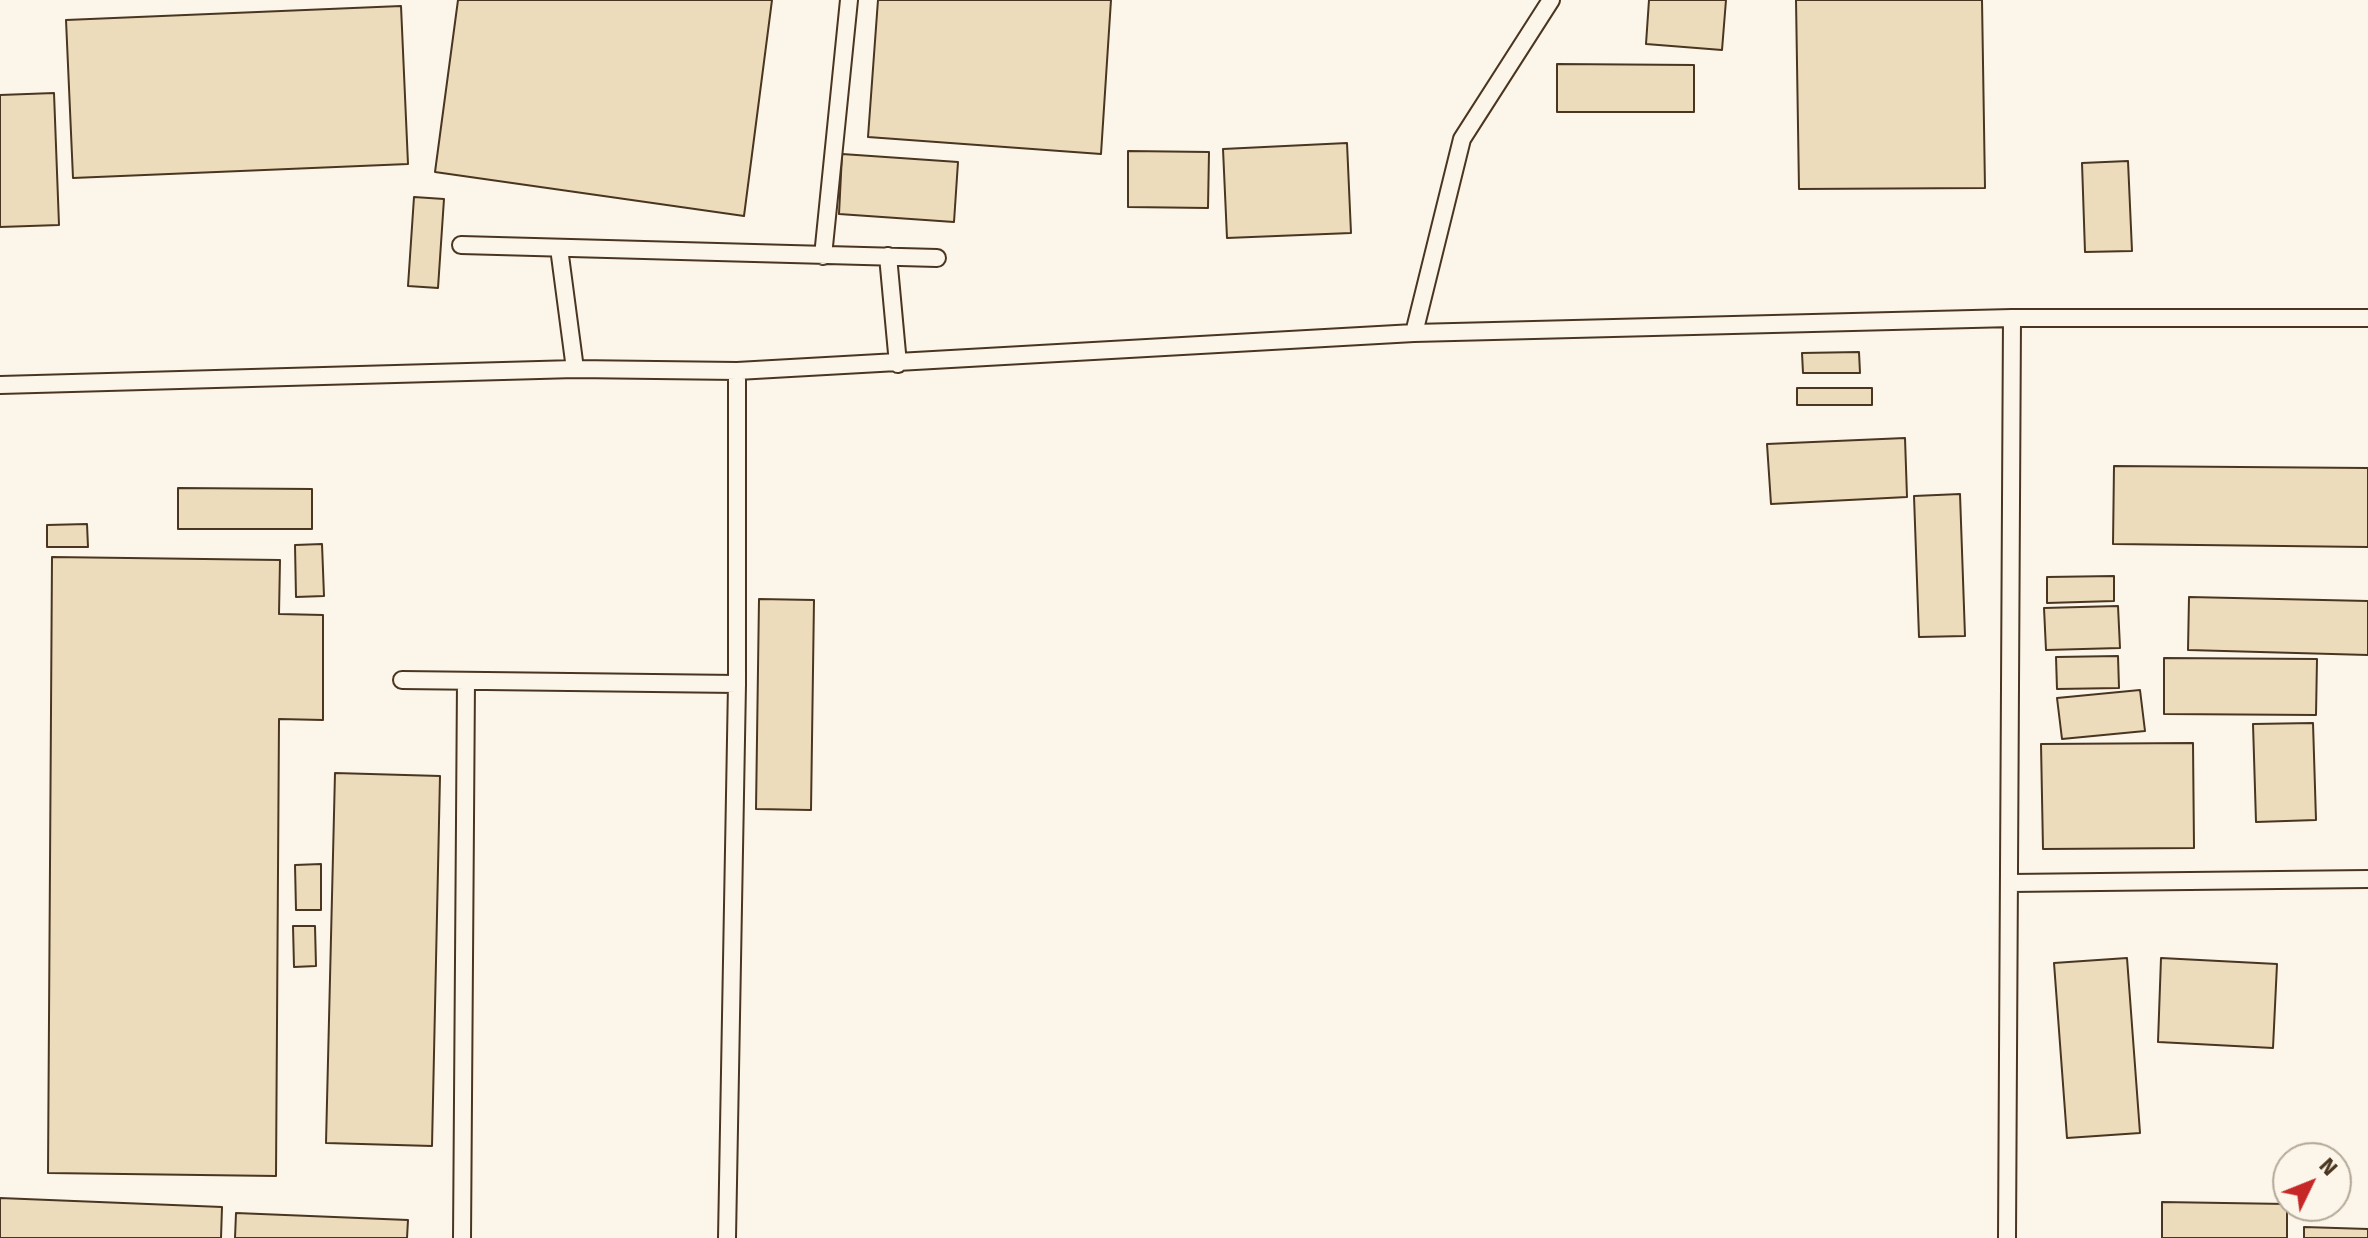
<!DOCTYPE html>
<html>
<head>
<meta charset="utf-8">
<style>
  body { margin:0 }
  #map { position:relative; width:2368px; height:1238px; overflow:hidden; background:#fbf6e9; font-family:"Fira Sans",sans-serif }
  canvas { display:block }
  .north { position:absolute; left:2272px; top:1142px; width:80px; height:80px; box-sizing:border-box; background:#fbf6e9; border:2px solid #b4a999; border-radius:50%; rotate:47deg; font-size:22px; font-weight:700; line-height:32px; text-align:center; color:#4a3520 }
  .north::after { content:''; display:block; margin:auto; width:28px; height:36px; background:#c62828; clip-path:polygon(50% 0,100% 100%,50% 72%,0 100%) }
</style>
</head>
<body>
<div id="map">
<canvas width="2368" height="1238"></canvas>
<div class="north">N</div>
</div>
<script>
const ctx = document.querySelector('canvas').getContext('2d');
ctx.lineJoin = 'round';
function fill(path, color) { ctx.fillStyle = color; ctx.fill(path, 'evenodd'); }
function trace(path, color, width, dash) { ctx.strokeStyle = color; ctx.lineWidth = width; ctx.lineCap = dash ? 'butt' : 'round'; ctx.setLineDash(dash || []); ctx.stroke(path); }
const building = new Path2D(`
  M458,0H772L744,216L435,172Z
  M878,0H1111L1101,154L868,137Z
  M1649,0H1726L1722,50L1646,44Z
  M1796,0H1982L1985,188L1799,189Z
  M401,6L408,164L73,178L66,20Z
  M1557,64L1694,65V112H1557Z
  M54,93L59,225L0,227V95Z
  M1347,143L1351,233L1227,238L1223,149Z
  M1128,151L1209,152L1208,208L1128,207Z
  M842,154L958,162L954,222L839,214Z
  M2128,161L2132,251L2085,252L2082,163Z
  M414,197L444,199L438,288L408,286Z
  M1859,352L1860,373H1803L1802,353Z
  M1797,388H1872V405H1797Z
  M1905,438L1907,497L1771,504L1767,444Z
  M2114,466L2368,468V547L2113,544Z
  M178,488L312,489V529H178Z
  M1960,494L1965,636L1919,637L1914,496Z
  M87,524L88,547H47V525Z
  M322,544L324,596L296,597L295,545Z
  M52,557L280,560L279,614L323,615V720L279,719L276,1176L48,1173Z
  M2114,576V601L2047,603V577Z
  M2189,597L2368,601V655L2188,650Z
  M759,599L814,600L811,810L756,809Z
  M2118,606L2120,648L2046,650L2044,608Z
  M2118,656L2119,688L2057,689L2056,657Z
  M2164,658L2317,659L2316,715L2164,714Z
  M2140,690L2145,731L2062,739L2057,698Z
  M2313,723L2316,820L2256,822L2253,724Z
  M2193,743L2194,848L2043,849L2041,744Z
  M335,773L440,776L432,1146L326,1143Z
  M321,864V910H296L295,865Z
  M293,926H315L316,966L294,967Z
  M2127,958L2140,1133L2067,1138L2054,963Z
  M2161,958L2277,964L2273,1048L2158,1042Z
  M0,1198L222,1207L221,1238H0Z
  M2162,1202L2287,1204V1238H2162Z
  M236,1213L408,1220L407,1238H235Z
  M2304,1227L2368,1229V1238H2304Z`);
const service = new Path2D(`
  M461,245L937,258
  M559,248L575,369
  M823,256L849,0
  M888,256L898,364
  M1414,333L1462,139L1551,0
  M0,385L575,369L737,371L1414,333L2012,318H2368
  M402,680L737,684
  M2011,883L2368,879
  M462,1238L466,681
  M727,1238L737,684V371
  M2007,1238L2012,318`);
fill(building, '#ecdcbc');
trace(building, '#4a3520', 2);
trace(service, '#4a3520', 20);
trace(service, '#fbf6e9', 16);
</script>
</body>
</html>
